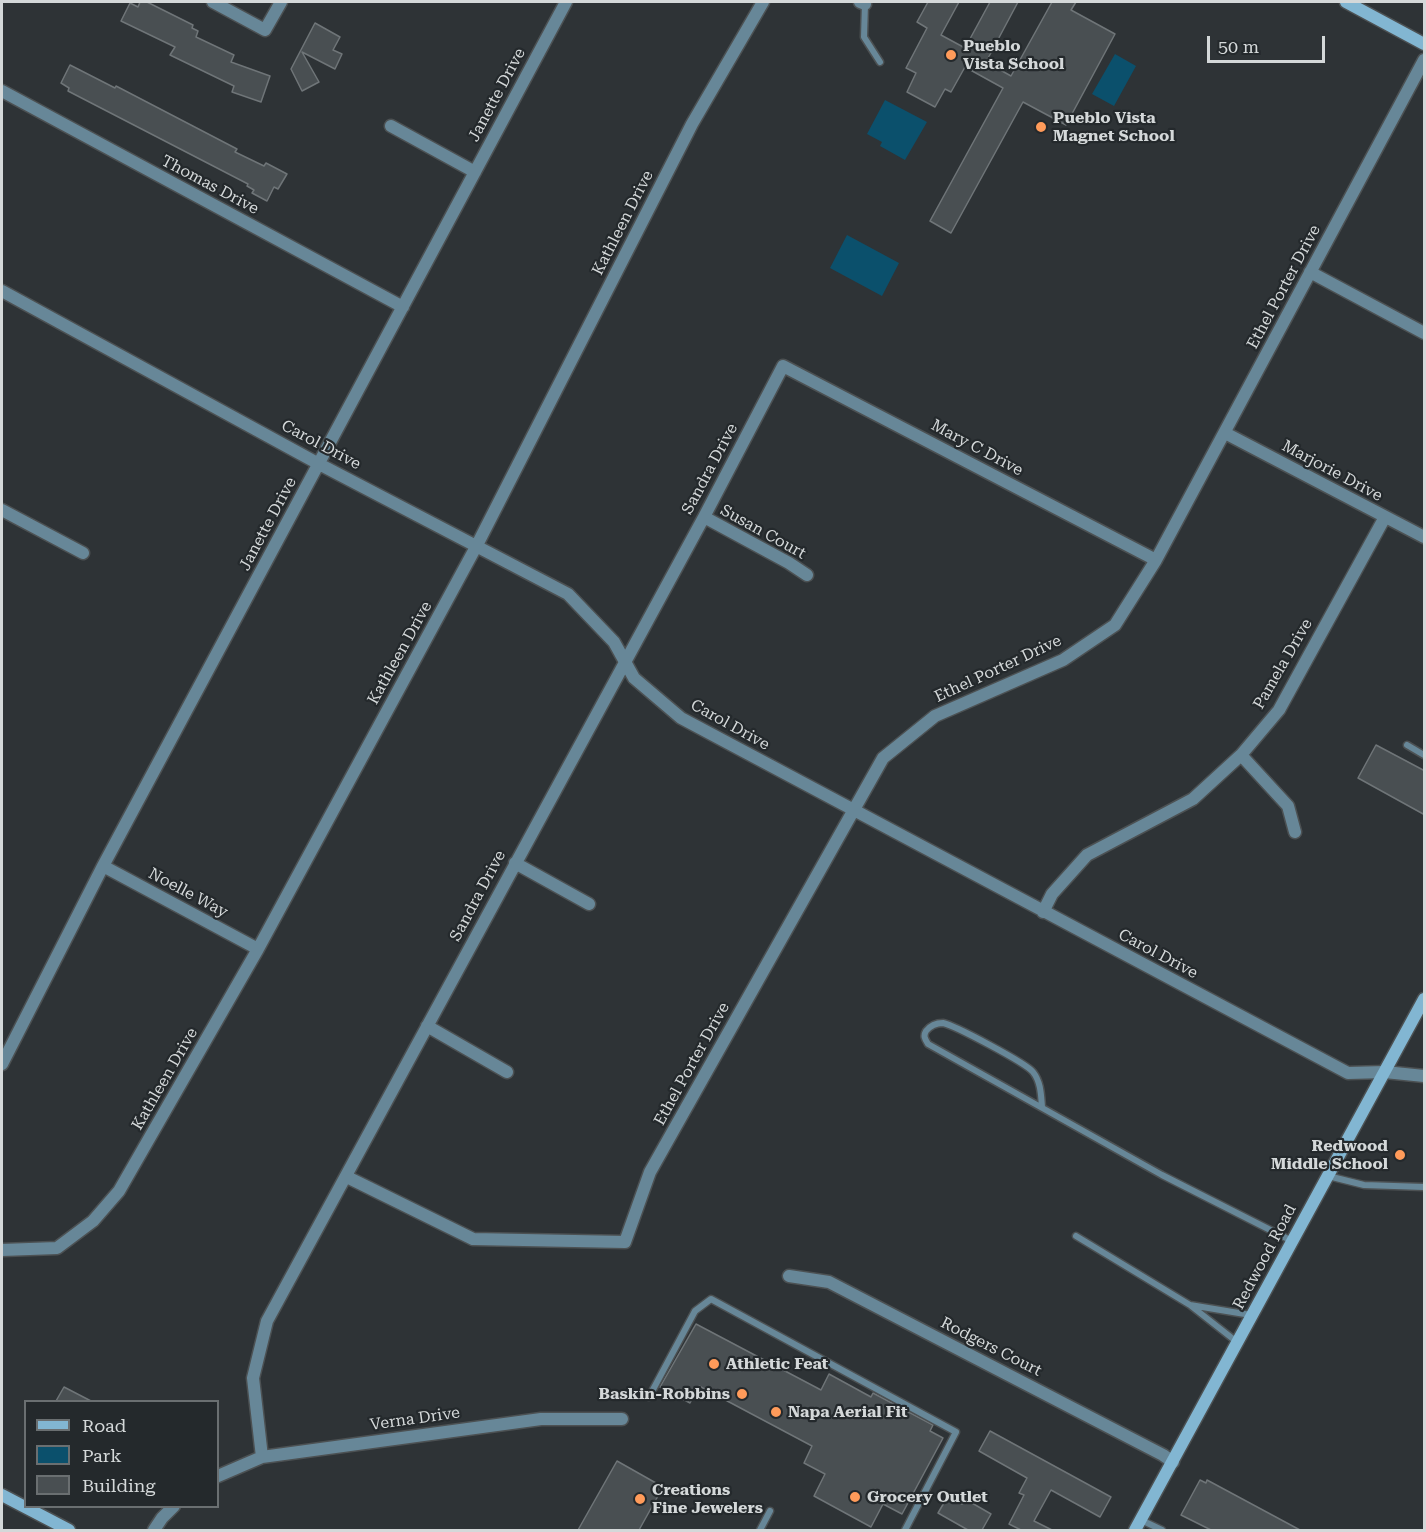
<!DOCTYPE html>
<html>
<head>
<meta charset="utf-8">
<style>
  body { margin:0 }
  #map { position:relative; width:1426px; height:1532px; overflow:hidden; background:#2e3336; font-family:"Roboto Serif",serif }
  canvas { display:block }
  .frame { position:absolute; inset:0; border:3px solid #d4d8d9; pointer-events:none }
  .legend { position:absolute; left:24px; top:1400px; width:195px; height:108px; box-sizing:border-box; background:#24292c; border:2px solid #6a6f71; margin:0; padding:8px 10px; list-style:none; font-size:18px; color:#d4d8d9 }
  .legend li { display:flex; align-items:center; gap:12px; height:30px }
  .legend b { width:30px; border:2px solid #6a6f71 }
  .scale { position:absolute; left:1207px; top:36px; width:118px; height:27px; box-sizing:border-box; border:3px solid #d4d8d9; border-top:0; padding-left:8px; font-size:18px; line-height:21px; white-space:nowrap; color:#d4d8d9; -webkit-text-stroke:4px #24292c; paint-order:stroke }
</style>
</head>
<body>
<div id="map">
<canvas width="1426" height="1532"></canvas>
<div class="frame"></div>
<ul class="legend">
<li><b style="height:8px;background:#82b6d2"></b>Road</li>
<li><b style="height:16px;background:#0b506c"></b>Park</li>
<li><b style="height:16px;background:#494f52"></b>Building</li>
</ul>
<div class="scale">50 m</div>
</div>
<script>
const ctx = document.querySelector('canvas').getContext('2d');
ctx.lineJoin = 'round';
function fill(path, color) { ctx.fillStyle = color; ctx.fill(path, 'evenodd'); }
function trace(path, color, width, dash) { ctx.strokeStyle = color; ctx.lineWidth = width; ctx.lineCap = dash ? 'butt' : 'round'; ctx.setLineDash(dash || []); ctx.stroke(path); }
function label(font, color, halo, rows, align = 'center') {
  ctx.font = font + ' "Roboto Serif",serif'; ctx.lineWidth = 4.5; ctx.setLineDash([]); ctx.textBaseline = 'middle'; ctx.strokeStyle = halo; ctx.fillStyle = color; for (const [text, x, y, turn = 0] of rows) {
    ctx.save(); ctx.translate(x, y); ctx.rotate((+turn || 0) * Math.PI / 180); ctx.textAlign = isNaN(turn) ? turn : align; if (halo) ctx.strokeText(text, 0, 0); ctx.fillText(text, 0, 0); ctx.restore();
  }
}
const green = new Path2D(`
  M1115,54L1136,66L1114,106L1092,94Z
  M885,100L927,122L905,160L880,146L882,142L867,134Z
  M847,235L899,263L882,296L830,268Z`);
const building = new Path2D(`
  M140,2H147L193,25L192,28L198,31L196,37L234,55L231,62L270,76L261,102L232,92L234,86L170,55L175,47L121,21L130,3L138,7Z
  M928,2H959L941,35L965,48L990,2H1018L986,62L1011,76L1052,2H1076L1071,10L1115,34L1066,125L1023,102L951,233L930,221L1003,88L965,67L951,92L945,89L935,107L907,92L916,73L906,68L927,28L917,22Z
  M315,23L340,37L333,50L342,54L335,69L302,52L319,82L302,91L291,69Z
  M70,65L115,88L116,86L237,149L235,152L264,166L266,163L287,174L278,189L274,187L267,201L252,193L254,190L247,186L248,184L68,91L69,88L61,83Z
  M1376,745L1425,771V815L1358,778Z
  M696,1324L821,1390L829,1374L871,1397L873,1393L933,1425L930,1431L943,1438L902,1514L883,1504L871,1527L814,1496L825,1474L804,1463L812,1446L699,1386L690,1403L660,1387Z
  M64,1387L91,1401H56Z
  M990,1431L1111,1497L1100,1517L1051,1490L1034,1521L1052,1530H1021L1009,1524L1024,1495L1019,1493L1027,1478L979,1451Z
  M617,1461L663,1487L639,1530H578Z
  M1200,1480L1206,1483L1207,1480L1300,1530H1211L1181,1515Z
  M948,1496L962,1504L965,1499L991,1514L982,1530H968L938,1513Z`);
const lane = new Path2D(`
  M865,4L864,37L880,62
  M1407,745L1424,755
  M1042,1107C1041,1095 1041,1082 1033,1072C1026,1063 954,1025 943,1023C936,1023 930,1026 926,1031C923,1036 925,1039 928,1044L1162,1175L1292,1241
  M1328,1176L1364,1185L1424,1187
  M1076,1236L1190,1305
  M1237,1342L1190,1305L1251,1315
  M649,1397L695,1311L711,1299L956,1432L905,1530
  M1141,1520L1162,1530
  M760,1530L770,1511`);
const street = new Path2D(`
  M213,2L265,30L281,2
  M860,2L865,4
  M2,91L403,307
  M391,126L475,172
  M1310,272L1424,333
  M2,291L319,464L568,594L614,642L634,678L681,718L1348,1073L1385,1072L1424,1076
  M1225,433L1424,537
  M2,510L83,553
  M704,517L789,563L807,575
  M1241,755L1288,806L1295,832
  M515,863L589,904
  M103,866L258,949
  M1043,912L1052,894L1087,855L1193,799L1241,755L1279,710L1385,517
  M427,1026L507,1072
  M2,1064L103,866L566,2
  M347,1177L473,1239L625,1242L650,1172L883,758L935,716L1063,660L1115,625L1156,560L1424,60
  M2,1250L57,1248L93,1221L119,1191L258,949L477,545L692,124L763,2
  M789,1276L829,1282L1163,1455L1173,1462
  M262,1457L253,1378L267,1321L704,517L783,366L1156,560
  M218,1476L262,1457L541,1419H622
  M154,1530L162,1518L174,1506`);
const secondary = new Path2D(`
  M1346,2L1424,44
  M2,1495L69,1530
  M1135,1530L1424,999`);
const markers = [
  [951,55,6,"#ff9b5a"],
  [1041,127,6,"#ff9b5a"],
  [1400,1155,6,"#ff9b5a"],
  [714,1364,6,"#ff9b5a"],
  [742,1394,6,"#ff9b5a"],
  [776,1412,6,"#ff9b5a"],
  [855,1497,6,"#ff9b5a"],
  [640,1499,6,"#ff9b5a"]
];
const poiNames = [
  ["Pueblo",963,46],
  ["Vista School",963,64],
  ["Pueblo Vista",1053,118],
  ["Magnet School",1053,136],
  ["Redwood",1388,1146,"right"],
  ["Middle School",1388,1164,"right"],
  ["Athletic Feat",726,1364],
  ["Baskin-Robbins",730,1394,"right"],
  ["Napa Aerial Fit",788,1412],
  ["Creations",652,1490],
  ["Fine Jewelers",652,1508],
  ["Grocery Outlet",867,1497]
];
const streetNames = [
  ["Janette Drive",497,95,-62],
  ["Thomas Drive",210,185,28],
  ["Kathleen Drive",623,223,-63],
  ["Ethel Porter Drive",1284,287,-62],
  ["Carol Drive",321,445,28],
  ["Mary C Drive",977,448,28],
  ["Sandra Drive",710,469,-62],
  ["Marjorie Drive",1332,471,28],
  ["Janette Drive",268,524,-62],
  ["Susan Court",763,532,29],
  ["Kathleen Drive",400,653,-61],
  ["Pamela Drive",1283,664,-60],
  ["Ethel Porter Drive",998,669,-25],
  ["Carol Drive",730,725,29],
  ["Noelle Way",188,893,28],
  ["Sandra Drive",478,896,-62],
  ["Carol Drive",1158,954,28],
  ["Ethel Porter Drive",692,1064,-61],
  ["Kathleen Drive",165,1079,-60],
  ["Redwood Road",1265,1257,-62],
  ["Rodgers Court",991,1347,27],
  ["Verna Drive",415,1419,-8]
];
fill(green, '#0b506c');
fill(building, '#494f52');
trace(building, '#6f7578', 1.5);
trace(lane, '#4c5153', 9);
trace(street, '#4c5153', 15);
trace(secondary, '#4c5153', 15);
trace(lane, '#678798', 6);
trace(street, '#678798', 12);
trace(secondary, '#82b6d2', 12);
for (const [x, y, r, color] of markers) { const dot = new Path2D(); dot.arc(x, y, r, 0, 2 * Math.PI); ctx.fillStyle = color; ctx.fill(dot); trace(dot, '#24292c', 2); }
label('bold 16px', '#d4d8d9', '#24292c', poiNames, 'left');
label('16px', '#d4d8d9', '#24292c', streetNames);
</script>
</body>
</html>
